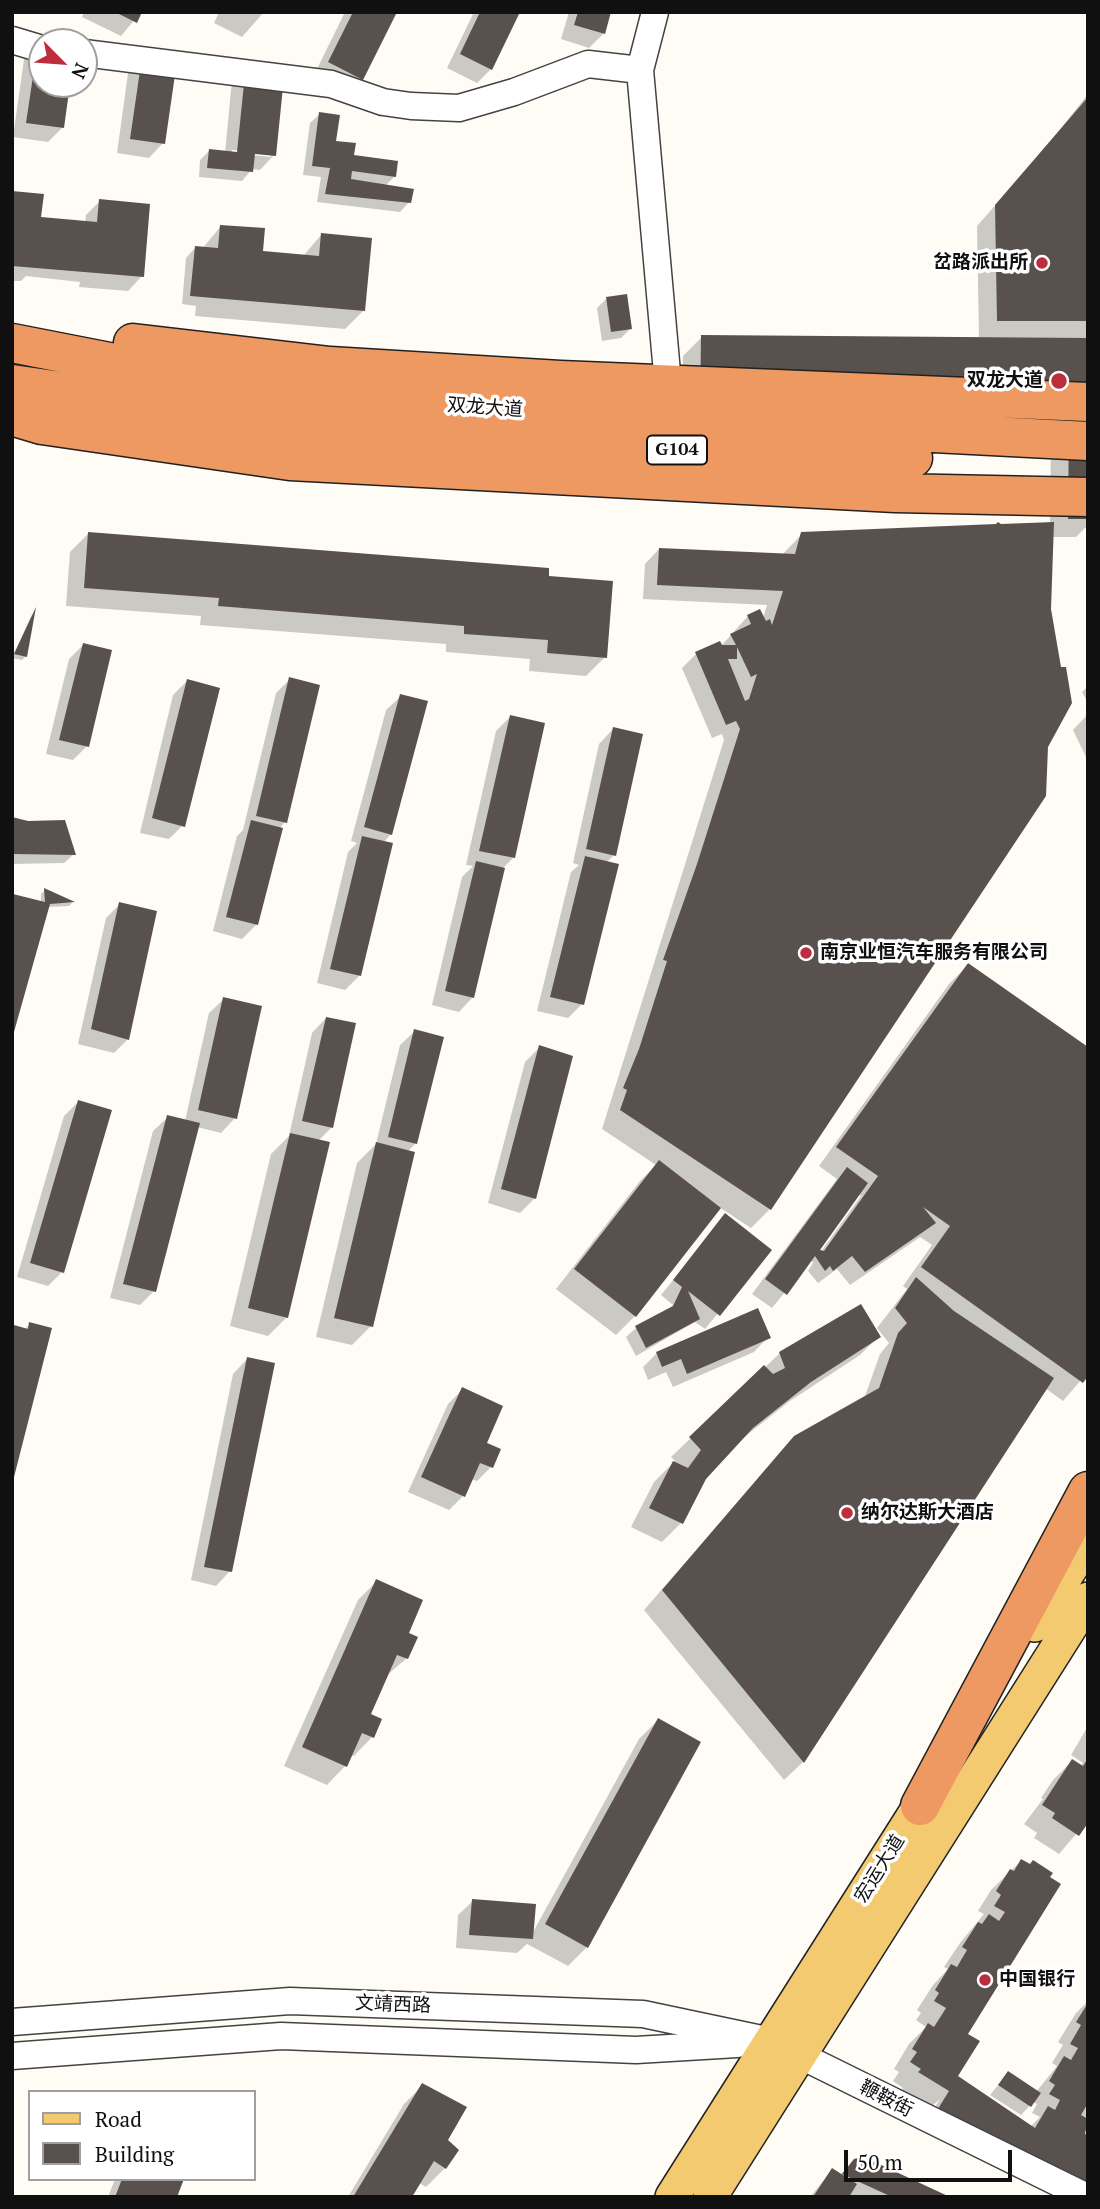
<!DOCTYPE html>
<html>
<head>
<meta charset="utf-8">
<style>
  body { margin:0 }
  #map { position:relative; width:1100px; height:2209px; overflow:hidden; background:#fefcf4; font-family:"PT Serif",serif }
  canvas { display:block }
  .frame { position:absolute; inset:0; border:14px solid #101010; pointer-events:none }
  .legend { position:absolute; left:28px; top:2090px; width:228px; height:91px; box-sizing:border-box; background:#fff; border:2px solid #9f9f9f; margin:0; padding:9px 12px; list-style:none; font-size:21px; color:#101010 }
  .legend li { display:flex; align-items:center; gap:14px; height:35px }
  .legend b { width:35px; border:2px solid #9f9f9f }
  .north { position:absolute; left:28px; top:28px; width:70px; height:70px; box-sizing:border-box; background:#fff; border:2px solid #9f9f9f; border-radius:50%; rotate:115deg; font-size:19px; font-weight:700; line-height:28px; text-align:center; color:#101010 }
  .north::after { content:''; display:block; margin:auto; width:24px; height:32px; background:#bc2d3d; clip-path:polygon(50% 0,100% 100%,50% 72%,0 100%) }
  .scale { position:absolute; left:844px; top:2150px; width:168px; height:32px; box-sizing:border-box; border:4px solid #101010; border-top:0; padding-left:9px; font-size:21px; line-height:24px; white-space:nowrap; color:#101010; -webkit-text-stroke:5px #fff; paint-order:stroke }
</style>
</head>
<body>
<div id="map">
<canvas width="1100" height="2209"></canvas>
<div class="frame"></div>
<ul class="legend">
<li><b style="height:9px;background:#f3ca70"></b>Road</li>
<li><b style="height:19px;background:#59514d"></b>Building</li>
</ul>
<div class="north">N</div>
<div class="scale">50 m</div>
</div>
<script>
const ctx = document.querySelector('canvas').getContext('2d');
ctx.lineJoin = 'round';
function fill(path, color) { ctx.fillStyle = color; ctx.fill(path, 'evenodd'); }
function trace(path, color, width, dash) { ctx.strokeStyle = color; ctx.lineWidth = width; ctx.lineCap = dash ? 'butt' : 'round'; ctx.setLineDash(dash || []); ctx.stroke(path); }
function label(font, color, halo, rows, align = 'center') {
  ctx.font = font + ' "PT Serif","Noto Sans SC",serif'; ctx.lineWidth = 7; ctx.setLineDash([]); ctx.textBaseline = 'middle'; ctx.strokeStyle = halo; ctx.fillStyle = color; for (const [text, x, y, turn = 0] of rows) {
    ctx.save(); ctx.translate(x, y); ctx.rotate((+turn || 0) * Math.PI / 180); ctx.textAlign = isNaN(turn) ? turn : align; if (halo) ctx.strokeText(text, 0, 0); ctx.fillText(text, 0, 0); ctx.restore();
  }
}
const shadow = new Path2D(`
  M84,12H141L121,36L82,17Z
  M219,12H264L242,37L214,23Z
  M345,12H395L362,79L343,98L311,81Z
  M474,12H518L491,69L477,83L447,68Z
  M569,12H609L603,34L589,48L561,39Z
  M40,38L71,42H42V84H69L62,128L48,142L13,137L25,52Z
  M144,52L163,143L149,158L117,153L129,66Z
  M247,66L274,155L260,170L252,169L242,181L199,177L200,160L209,151L225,153L232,80ZM232,150L271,154V157L232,153Z
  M1088,94V525L1076,537H1052L770,1209L751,1228L719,1207L635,1316L616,1335L556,1289L640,1181L656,1165L602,1129L724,740L722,734L712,738L682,668L696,654L721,646L748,616L759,611L763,618L767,605L643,599L645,564L659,549L782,555L802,534L1050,524L1051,434L682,431L683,356L702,337L979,339L977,226L1044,150Z
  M320,114L334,143L352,157L395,176L385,186L409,202L400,212L317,202L321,177L303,175L310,123Z
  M12,193L40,218L85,223L86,215L100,201L142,276L128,291L79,287L80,282L26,276L21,281H12Z
  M221,226L261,252L303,256L322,234L364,310L345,329L195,316L196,306L182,304L186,258L195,248L202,249Z
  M606,299L630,329L621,338L602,341L597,308Z
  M89,533L547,578L605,657L586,676L529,671L530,659L446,652V644L200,625L201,616L66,606L70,552Z
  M32,614L26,656L22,660L12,658Z
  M83,645L87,746L73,760L46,754L69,659Z
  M290,679L285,822L279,829L257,924L242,939L213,931L237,836L243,830L276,693Z
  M187,681L183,825L169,839L140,833L173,695Z
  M1088,686V703L1082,692Z
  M401,696L391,834L383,843L360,975L345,990L317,983L348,852L357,843L351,841L386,710Z
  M1088,714V761L1073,730Z
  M510,717L513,858L502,869L473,997L459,1012L432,1005L462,877L473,866L466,865L496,731Z
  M613,729L614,855L606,863L582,1004L568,1018L537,1011L571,872L579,865L573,863L599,744Z
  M12,819L74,854L64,863L12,864Z
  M45,890L72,903L69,906L48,907L41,903V894Z
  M120,904L128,1039L114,1053L78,1044L106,918Z
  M968,965L1088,1372L1063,1401L1045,1388L803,1762L784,1780L644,1610L776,1458L864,1399L880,1354L889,1343L877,1328L907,1289L903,1286L932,1245L920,1237L850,1285L837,1269L818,1283L808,1271L813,1263L811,1260L772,1308L752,1294L837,1179L819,1166L949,984ZM858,1194L861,1196L820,1253L818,1250Z
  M224,999L235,1118L221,1133L197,1127L154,1291L140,1305L110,1298L153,1131L168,1117L185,1121L209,1013Z
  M326,1018L331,1128L318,1141L287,1317L268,1336L230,1326L271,1154L289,1136L312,1033Z
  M415,1031L416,1143L407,1152L371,1326L352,1345L316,1337L357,1163L376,1144L400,1045Z
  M540,1047L571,1057L534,1199L520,1213L488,1203L525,1062Z
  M78,1102L62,1272L48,1286L17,1277L64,1116Z
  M726,1215L770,1250L705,1329L695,1322L636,1356L626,1337L636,1328L671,1309L673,1305L661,1295Z
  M30,1324L50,1329L12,1478V1330H24Z
  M879,1336L860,1355L790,1401L738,1442L705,1478L681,1523L662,1542L631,1527L654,1482L675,1461L671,1457L780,1353Z
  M768,1337L754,1352L673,1387L666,1372L648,1380L643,1367L657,1353Z
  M247,1359L230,1571L216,1586L191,1580L233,1374Z
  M462,1390L491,1467L477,1481L471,1479L463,1496L449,1510L408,1492L448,1404Z
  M377,1581L406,1634L407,1658L386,1676L368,1715L380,1720L372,1737L354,1756L350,1755L345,1766L327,1785L284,1766L358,1600Z
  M658,1720L587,1947L568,1966L527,1944L517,1953L456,1948L458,1915L473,1901L532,1934L639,1739Z
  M1088,1726V1820L1059,1854L1034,1838L1037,1833L1024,1824L1043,1799L1041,1798L1053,1780L1072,1761L1080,1766L1083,1763L1071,1755Z
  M1021,1861L1030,1866L965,2034L956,2076L1030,2127L1040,2117L1032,2113L1037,2104L1033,2102L1021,2115L990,2095L1008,2073L1036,2092L1057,2066L1052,2063L1063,2045L1058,2042L1076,2013L1088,2001V2126L1083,2134L923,2126L940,2099L929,2109L901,2091L903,2088L893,2081L899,2072L894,2069L909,2044L926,2027L916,2020L921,2013L917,2010L933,1985L948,1969L944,1967L960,1943L984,1914L978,1911L991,1890Z
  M423,2085L446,2140L445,2168L426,2187L419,2183L410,2197H348L404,2104Z
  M855,2160L943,2197H810L832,2170L840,2175Z
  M115,2179H182L175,2197H108Z`);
const building = new Path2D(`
  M115,12H142L137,23Z
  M353,12H397L363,80L328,62Z
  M480,12H520L492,70L460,54Z
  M578,12H611L605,34L574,25Z
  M39,36L72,40L42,42V84H70L64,128L26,123Z
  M143,50L178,54L165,144L130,139Z
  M246,64L285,67L276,156L255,154L253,172L207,168L209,149L237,152Z
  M1088,97V321H997L995,205Z
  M319,112L340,115L336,141L356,143L354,155L398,161L396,177L352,171L351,179L414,189L411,203L325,194L330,168L312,166Z
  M12,191L44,194L41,217L97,222L99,199L150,204L144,277L12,266Z
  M220,225L265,228L263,251L319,256L321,233L372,238L365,311L190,296L195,246L218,248Z
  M627,294L632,329L611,332L606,297Z
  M701,335L1088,338V519H1068L1069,416L700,413Z
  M998,522L1001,524L1054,522L1051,609L1061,667H1066L1072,703L1048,747L1046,796L771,1210L620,1110L627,1090L623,1088L639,1049L667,961L663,960L697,864L740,729L736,721L726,725L695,652L720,641L722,645H736L730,634L751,624L747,615L760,609L766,621L770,619L772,625L783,591L657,585L659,548L795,554L801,532L996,524ZM737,647L751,677L757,674L749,699L745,701L728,659H737Z
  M88,532L549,568V576L613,581L607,658L547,653L548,640L464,634V626L218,606L219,598L84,588Z
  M36,607L27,657L14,654Z
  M83,643L112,650L89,747L59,740Z
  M289,677L320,685L287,823L256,816Z
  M187,679L220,688L185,827L152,818Z
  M400,694L428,701L392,835L364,827Z
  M510,715L545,723L515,858L479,851Z
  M613,727L643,734L616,856L586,849Z
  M12,817L28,821L65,820L76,855L12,854Z
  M251,820L283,828L258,925L226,917Z
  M362,836L393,843L361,976L330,969Z
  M585,856L619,864L584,1005L550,997Z
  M476,861L505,868L474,998L445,991Z
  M44,888L75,902L50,904L12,1039V897L13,894L45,902Z
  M119,902L157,911L129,1040L91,1029Z
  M968,963L1088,1047V1376L1083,1383L921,1267L950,1226L923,1207L936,1223L865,1272L852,1256L833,1271L830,1266L825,1271L815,1256L787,1295L765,1279L847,1167L868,1183L820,1250L824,1251L878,1176L836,1147Z
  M223,997L262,1006L237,1119L198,1110Z
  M326,1017L356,1023L333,1128L302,1121Z
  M414,1029L444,1037L417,1144L388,1137Z
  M539,1045L573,1056L536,1199L501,1189Z
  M78,1100L112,1110L64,1273L30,1263Z
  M167,1115L200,1123L156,1292L123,1284Z
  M290,1133L330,1142L288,1318L248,1308Z
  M376,1142L415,1152L373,1327L334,1318Z
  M659,1160L721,1208L636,1317L574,1269Z
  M725,1213L772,1250L720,1316L688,1291L700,1319L646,1348L635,1326L673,1306L682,1287L673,1280Z
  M916,1277L954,1311L1054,1378L804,1763L662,1590L794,1436L879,1388L898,1333L907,1323L895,1308Z
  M861,1304L881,1337L811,1382L753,1428L706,1479L683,1524L649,1508L673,1461L688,1468L701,1450L689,1437L764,1365L773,1374L785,1368L779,1352Z
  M758,1308L771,1338L687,1374L681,1359L662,1367L656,1352Z
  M29,1322L52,1328L13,1481L12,1331L14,1325L28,1329Z
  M247,1357L275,1363L232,1572L204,1567Z
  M462,1387L503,1406L487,1443L501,1449L493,1468L480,1463L465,1497L421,1477Z
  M376,1579L423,1600L409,1633L418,1637L408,1659L397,1655L371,1714L382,1719L374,1738L362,1733L347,1767L302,1747Z
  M658,1718L701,1742L588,1948L545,1924Z
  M1088,1758V1823L1079,1836L1052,1818L1055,1813L1042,1805L1072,1759L1083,1766Z
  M1021,1859L1030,1864L1033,1860L1053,1873L1050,1877L1061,1884L968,2034L980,2041L958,2076L1035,2128L1048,2106L1055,2110L1060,2100L1049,2094L1055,2085L1049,2081L1064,2056L1071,2060L1078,2048L1070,2044L1081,2025L1076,2022L1088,2003V2103L1081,2115L1088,2119L1085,2134L1088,2135V2185L936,2112L949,2091L918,2072L921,2069L910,2062L917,2052L912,2049L928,2023L934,2027L946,2008L934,2001L939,1993L935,1990L951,1964L957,1967L967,1950L962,1947L978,1922L982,1924L989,1914L999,1921L1005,1912L994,1906L1001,1895L996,1891L1010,1869L1014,1871Z
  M472,1899L536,1904L533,1939L469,1935Z
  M1008,2071L1041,2093L1031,2107L998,2085Z
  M422,2083L467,2107L448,2140L459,2150L446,2169L434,2161L412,2197H353Z
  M862,2157L879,2164L950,2197H892L842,2174L854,2159Z
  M832,2168L857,2184L849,2197H813Z
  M122,2179H184L177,2197H115Z`);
const minor = new Path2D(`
  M655,12L640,70L668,384
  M12,40L42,49
  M84,53L331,84L383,102L411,106L459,108L514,92L588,64L640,70
  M12,2022L290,2001L643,2014L771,2041L1087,2197
  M12,2056L281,2036L636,2050L737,2044`);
const major = new Path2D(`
  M1035,1625L1088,1541
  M672,2197L933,1785
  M710,2197L1088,1599`);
const highway = new Path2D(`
  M12,343L268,393L644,418L1088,441
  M133,343L330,366L560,380L1088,402
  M12,384L268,421L458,440L913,458
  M12,416L42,425L290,461L895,493L1088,497
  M920,1806L1088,1491`);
const markers = [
  [1042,263,7,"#bc2d3d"],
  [1059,381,9,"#bc2d3d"],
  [806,953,7,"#bc2d3d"],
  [847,1513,7,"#bc2d3d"],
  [985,1980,7,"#bc2d3d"]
];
const shields = [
  [677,450,60]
];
const shieldNames = [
  ["G104",677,450]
];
const poiNames = [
  ["岔路派出所",1028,263,"right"],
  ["双龙大道",1043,381,"right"],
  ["南京业恒汽车服务有限公司",820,953],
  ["纳尔达斯大酒店",861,1513],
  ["中国银行",999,1980]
];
const streetNames = [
  ["双龙大道",485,408,4],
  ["宏运大道",880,1869,-58],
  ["文靖西路",393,2005,2],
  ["鞭鞍街",886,2099,27]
];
fill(shadow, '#0003');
fill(building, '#59514d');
trace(minor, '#434343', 29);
trace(major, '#212121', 36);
trace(highway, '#212121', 41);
trace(minor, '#fff', 26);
trace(major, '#f3ca70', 33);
trace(highway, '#ee9962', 38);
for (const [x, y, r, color] of markers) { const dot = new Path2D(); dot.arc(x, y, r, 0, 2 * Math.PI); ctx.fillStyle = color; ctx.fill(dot); trace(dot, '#fff', 2.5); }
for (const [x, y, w] of shields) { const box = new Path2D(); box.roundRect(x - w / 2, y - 14.5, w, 29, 5); ctx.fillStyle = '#fff'; ctx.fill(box); trace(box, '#101010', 2); }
label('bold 18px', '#101010', null, shieldNames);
label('bold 19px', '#101010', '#fff', poiNames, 'left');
label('19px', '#101010', '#fff', streetNames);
</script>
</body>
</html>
